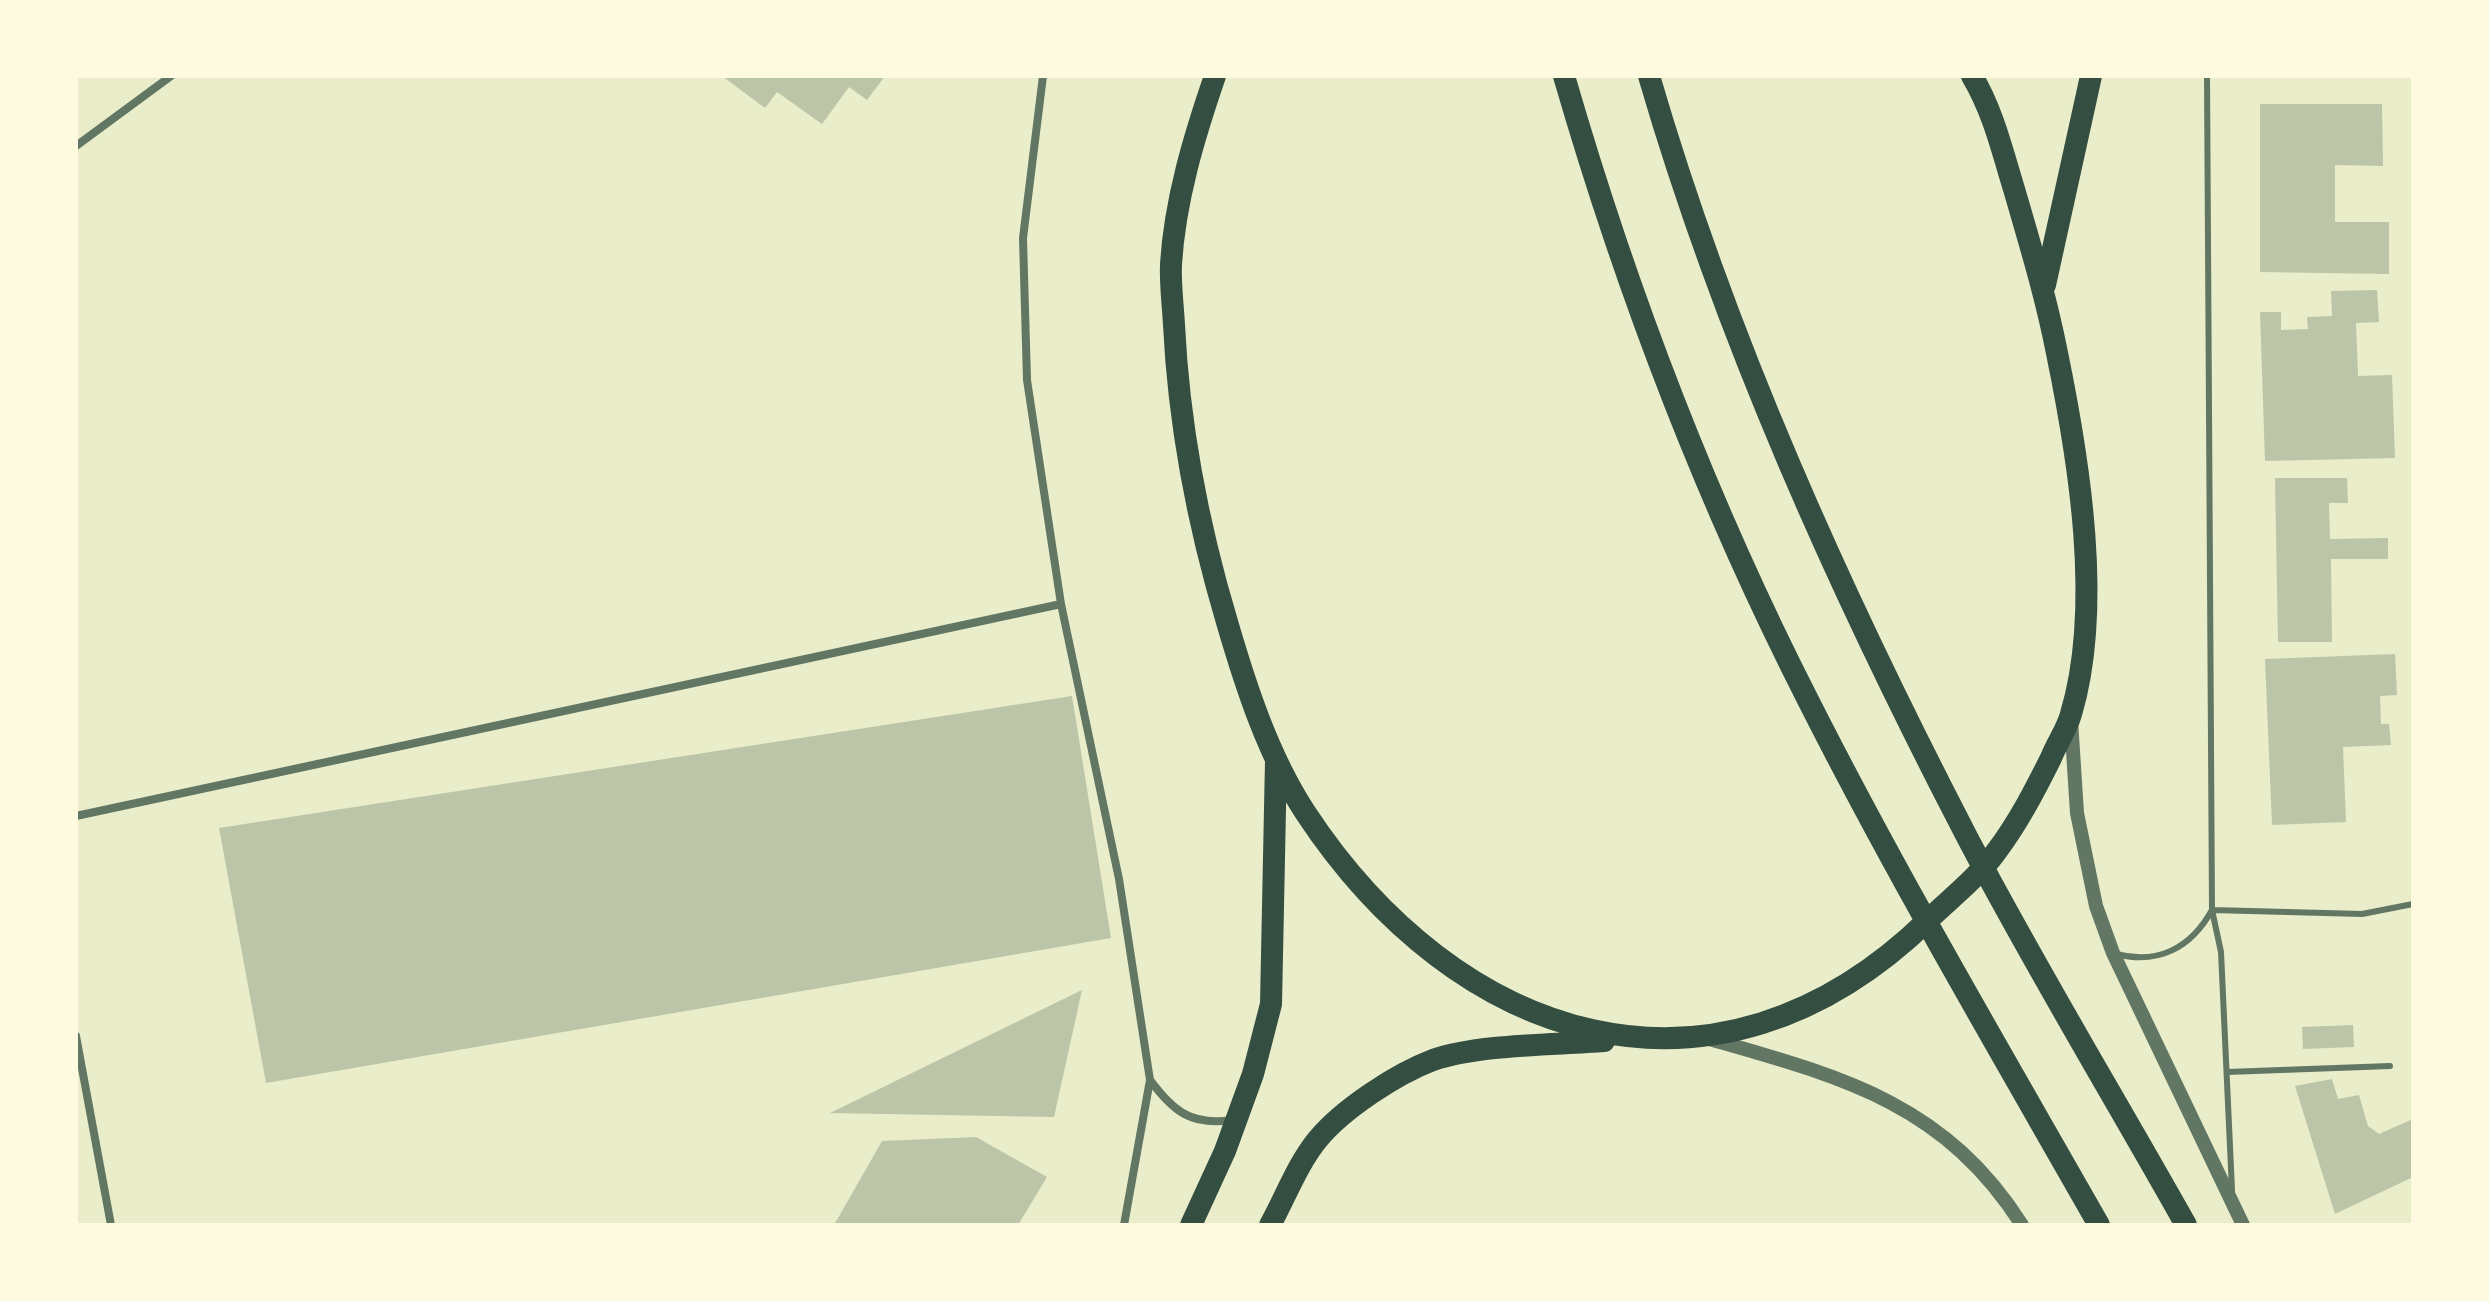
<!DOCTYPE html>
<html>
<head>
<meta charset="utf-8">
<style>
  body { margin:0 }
  #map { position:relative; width:2489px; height:1301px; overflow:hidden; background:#e9edc9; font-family:"Asap Condensed",sans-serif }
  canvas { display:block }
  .frame { position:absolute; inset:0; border:78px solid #fefae0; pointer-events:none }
</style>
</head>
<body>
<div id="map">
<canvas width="2489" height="1301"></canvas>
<div class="frame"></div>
</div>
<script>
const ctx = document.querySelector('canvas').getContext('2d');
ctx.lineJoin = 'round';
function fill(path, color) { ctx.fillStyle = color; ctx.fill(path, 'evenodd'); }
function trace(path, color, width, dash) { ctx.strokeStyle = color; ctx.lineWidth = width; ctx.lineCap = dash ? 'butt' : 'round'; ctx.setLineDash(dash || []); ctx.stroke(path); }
const building = new Path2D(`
  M722,76H885L867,100L849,87L822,124L777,92L765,108Z
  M2260,104H2382L2383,166L2335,165V222H2389V274L2260,272Z
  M2377,290L2379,322L2356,323L2358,376L2392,375L2395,458L2265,461L2260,312H2281V330L2308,329L2307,317L2332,316L2331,291Z
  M2275,478H2347L2348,503H2329L2330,539L2388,538V559H2331L2332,642H2278Z
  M2395,654L2397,695L2380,696L2381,724H2389L2391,745L2343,747L2346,822L2272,825L2265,659Z
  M1072,696L1111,938L266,1083L219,828Z
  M1082,990L1054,1117L830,1113Z
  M2353,1025L2354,1047L2303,1049L2302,1027Z
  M2332,1079L2338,1099L2359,1095L2368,1126L2379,1134L2413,1119V1177L2335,1214L2295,1086Z
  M976,1137L1047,1177L1018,1225H834L882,1141Z`);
const service = new Path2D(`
  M2207,76L2212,910L2221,952L2232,1190
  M2212,910L2362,914L2413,904
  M2116,954C2158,965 2191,948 2212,910
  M2227,1072L2390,1066`);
const minor = new Path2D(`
  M1043,76L1023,238L1027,380L1061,604L1119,879L1150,1080L1124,1225
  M76,146L171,76
  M76,816L1061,604
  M76,1036L111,1225
  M1150,1080C1173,1111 1191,1126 1232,1120`);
const tertiary = new Path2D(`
  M2071,720L2077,813L2096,906L2113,953L2243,1225
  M1706,1038C1838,1076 1943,1101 2022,1225`);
const trunk = new Path2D(`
  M1215,76C1194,137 1175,200 1171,264C1170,284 1173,305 1174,325C1179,427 1198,525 1227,622C1246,687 1268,755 1305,812C1456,1042 1714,1128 1928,920C1950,899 1978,877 1996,852C2018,823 2035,790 2051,758C2057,743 2067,729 2071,714C2103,607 2079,460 2057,353C2046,297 2030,244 2014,189C2002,150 1993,111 1972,76
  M1564,76C1626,290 1707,502 1808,700C1898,878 2000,1051 2099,1225
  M1649,76C1726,340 1840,592 1966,835C2035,967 2113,1095 2186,1225
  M2045,285L2091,76
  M1191,1225L1225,1151L1253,1074L1271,1004L1276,760
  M1270,1225C1285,1198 1298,1163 1318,1139C1343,1109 1396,1074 1433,1060C1480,1044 1554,1045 1604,1041`);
fill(building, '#bcc5a7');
trace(service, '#617663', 6);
trace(minor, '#617663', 8);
trace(tertiary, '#617663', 14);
trace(trunk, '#344e41', 22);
</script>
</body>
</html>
